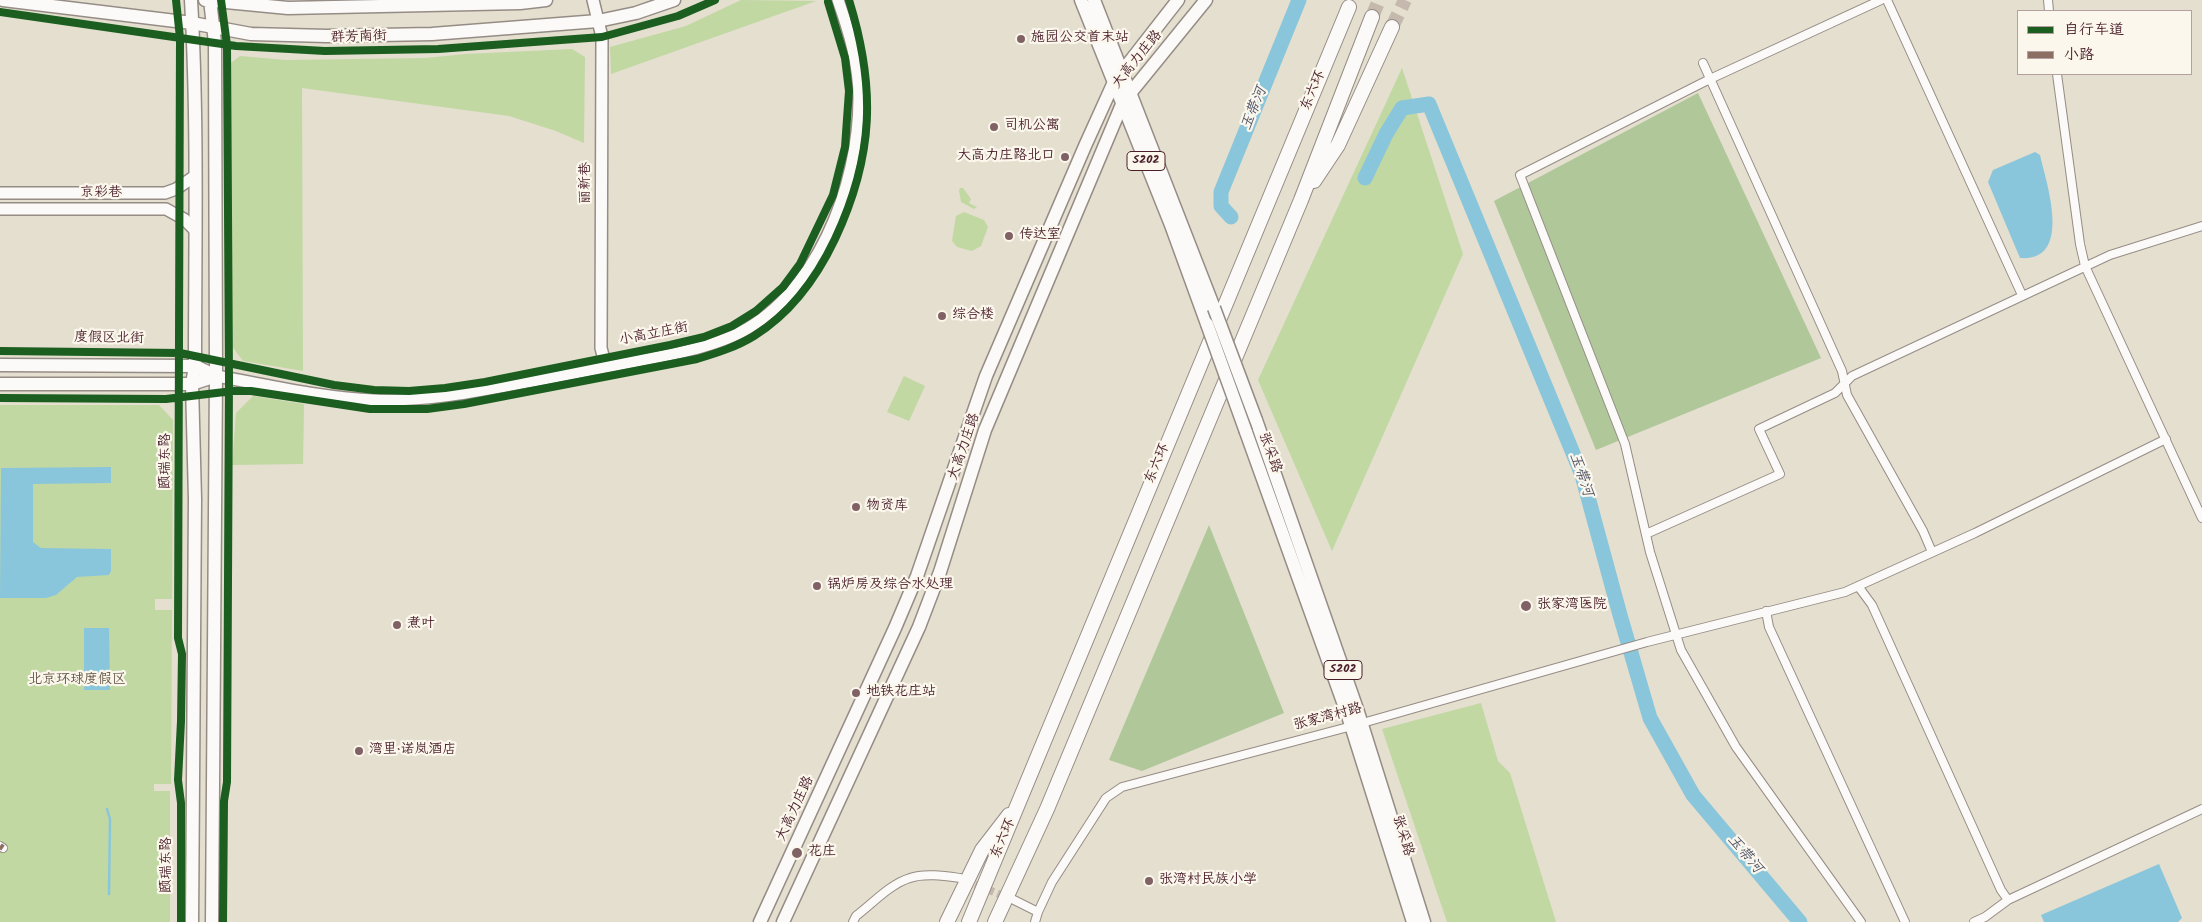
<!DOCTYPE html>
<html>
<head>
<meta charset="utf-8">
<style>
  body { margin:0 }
  #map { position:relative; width:2202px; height:922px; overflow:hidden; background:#e4dfce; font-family:Kalam,"LXGW WenKai TC",sans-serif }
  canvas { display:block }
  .legend { position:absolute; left:2017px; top:10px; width:175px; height:65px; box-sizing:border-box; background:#fbf7ec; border:1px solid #b4a19f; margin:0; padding:6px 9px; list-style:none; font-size:15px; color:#4a1f2b }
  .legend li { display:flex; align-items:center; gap:10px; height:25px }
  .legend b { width:25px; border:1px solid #b4a19f }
</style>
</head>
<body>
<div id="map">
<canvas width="2202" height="922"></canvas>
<ul class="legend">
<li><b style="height:6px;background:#1b5e20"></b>自行车道</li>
<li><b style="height:6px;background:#8d6e63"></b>小路</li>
</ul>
</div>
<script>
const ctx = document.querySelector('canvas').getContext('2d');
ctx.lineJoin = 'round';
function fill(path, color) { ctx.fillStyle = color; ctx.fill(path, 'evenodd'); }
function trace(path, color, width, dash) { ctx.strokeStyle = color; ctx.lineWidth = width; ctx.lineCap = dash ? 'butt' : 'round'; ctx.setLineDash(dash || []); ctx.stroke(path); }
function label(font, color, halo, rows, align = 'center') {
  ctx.font = font + ' Kalam,"LXGW WenKai TC",sans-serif'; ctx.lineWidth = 4.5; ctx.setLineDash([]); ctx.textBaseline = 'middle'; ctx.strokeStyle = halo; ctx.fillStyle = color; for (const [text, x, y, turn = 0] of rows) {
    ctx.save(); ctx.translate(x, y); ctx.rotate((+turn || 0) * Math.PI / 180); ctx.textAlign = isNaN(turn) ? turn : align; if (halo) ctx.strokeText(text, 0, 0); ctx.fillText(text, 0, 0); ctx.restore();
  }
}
const green = new Path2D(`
  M741,0L816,1L611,74L610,47L686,26Z
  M572,49L585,57L584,143L556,131L509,116L302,88L303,371L243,361L231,345V63L240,56L286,60L425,58L466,54Z
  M1402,68L1463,254L1332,551L1258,380Z
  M960,188H963L971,199L969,203L977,207L974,209L961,202L959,190Z
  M964,212L984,220L988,227L981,246L972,251L957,247L952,241L956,216Z
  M904,376L925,386L909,421L887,412Z
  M253,396L304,404L303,464L232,465L236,413Z
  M0,405H159L173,420L172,599H155V610H172L171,784H154V791H170V922H0Z
  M1481,703L1498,761L1510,773L1556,922H1447L1382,729Z`);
const forest = new Path2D(`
  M1698,93L1821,358L1596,450L1494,201Z
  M1209,525L1284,713L1142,771L1109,760Z`);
const water = new Path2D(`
  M2035,152L2040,155C2046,182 2074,262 2020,258L1988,182L1993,170Z
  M111,467V483L33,484V542L41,548L111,549V571L109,575L77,577L56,595L46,598H0L1,468Z
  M84,628H109L110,690H84Z
  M2159,864L2182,918L2178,922H2044L2041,915Z`);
const stream = new Path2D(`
  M107,809L110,819L109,894`);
const river = new Path2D(`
  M1365,178L1386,134L1402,108L1429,104L1582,475L1620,615L1650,718L1693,795L1800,922
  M1231,217L1221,206V192L1299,0`);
const streetTunnel = new Path2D(`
  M964,880L1009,898`);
const highwayTunnel = new Path2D(`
  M1372,17L1379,0
  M1392,27L1405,0`);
const street = new Path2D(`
  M1887,0L2022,295
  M2048,0L2049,11
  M1703,63L1842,371L1847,395L1923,531L1932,552
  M2057,74L2080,244L2085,266L2202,518
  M1646,534L1780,474L1759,429L1835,393L1852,376L2110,255L2202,226
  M1858,586L1872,605L2001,890L2008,900
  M1766,611L1769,627L1905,922
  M0,846L3,848
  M1012,899L1038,912L1052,882L1106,798L1122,787L1352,726L1647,642L1845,592L1975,533L2166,439
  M853,922L856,916C872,904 890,884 910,878C924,873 945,876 960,878
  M1035,922L1038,912
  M1861,922L1736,747L1681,650L1650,552L1625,444L1520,175L1710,79L1881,0
  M1974,922L1985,917L2008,900L2202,809`);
const secondary = new Path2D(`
  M593,0L602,37L601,348L606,367
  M0,193H165L176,189L195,176
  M0,209H166L184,219L195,230
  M216,376C268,385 322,398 374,400C437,402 498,387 559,376C594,369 628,363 663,356C687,351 710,346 733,336C817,298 859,185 859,98C859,64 849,31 838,0`);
const primary = new Path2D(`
  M3,0L192,23L251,34L327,36L432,34L598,21L636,13L674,0
  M191,0C198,122 195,244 195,366L192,384L195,499L192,922
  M205,0L288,8L520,3L546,0
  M210,0L215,43L216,376L212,922
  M1081,0L1171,225L1207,324
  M1094,0L1214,308
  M0,365L195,366L216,376
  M0,384H192L216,376
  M1256,420L1358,712L1424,922
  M1246,432L1348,716L1413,922
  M760,922L895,628L917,576L986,376L1085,146L1114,82L1178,0
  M783,922L919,627L940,572L985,430L1123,102L1206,0`);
const highway = new Path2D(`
  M1314,181L1338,145L1392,27
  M947,922L982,850L1009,815
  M969,922L1349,7
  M995,922L1047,809L1301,200L1372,17`);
const primaryBridge = new Path2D(`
  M1214,308L1256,420
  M1207,324L1246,432`);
const quiet = new Path2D(`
  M0,846L3,848`);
const cycleway = new Path2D(`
  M176,0L180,38L178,638L182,654L181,721L178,780L181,803V922
  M221,0L227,45L229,378L227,782L224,801L223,922
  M0,12L236,46L325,51L438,49L602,37L678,16L715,0
  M0,351L180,353L334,385L374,390L409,391L445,388L485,382L670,345L704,337L732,326L756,311L783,287L800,264L833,195L845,147L849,91L845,58L828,2
  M0,398L166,399L233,391H251L370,409H427L464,404L697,359C717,353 736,347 754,336C791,313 816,279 835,239C874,156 876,87 849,0`);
const markers = [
  [1021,39,5,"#806264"],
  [994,127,5,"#806264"],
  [1065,157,5,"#806264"],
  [1009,236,5,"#806264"],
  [942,316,5,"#806264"],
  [856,507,5,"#806264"],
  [817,586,5,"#806264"],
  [1526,606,6,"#806264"],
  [397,625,5,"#806264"],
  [856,693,5,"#806264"],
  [359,751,5,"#806264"],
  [797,853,6,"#806264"],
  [1149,881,5,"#806264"]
];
const shields = [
  [1146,161,38],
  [1343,670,38]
];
const shieldNames = [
  ["S202",1146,161],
  ["S202",1343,670]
];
const streetNames = [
  ["群芳南街",359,38,-2],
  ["大高力庄路",1138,60,-51],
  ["东六环",1314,91,-67],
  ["丽新巷",587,183,-90],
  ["京彩巷",101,194],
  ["小高立庄街",654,335,-11],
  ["度假区北街",109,339,1],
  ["大高力庄路",965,447,-71],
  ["张采路",1269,453,70],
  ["颐瑞东路",167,461,-90],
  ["东六环",1158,464,-67],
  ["张家湾村路",1328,718,-15],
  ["大高力庄路",796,809,-65],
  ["张采路",1402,836,73],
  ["东六环",1004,839,-67],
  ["颐瑞东路",168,865,-90]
];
const poiNames = [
  ["施园公交首末站",1031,39],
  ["司机公寓",1004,127],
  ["大高力庄路北口",1055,157,"right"],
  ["传达室",1019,236],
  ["综合楼",952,316],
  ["物资库",866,507],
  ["锅炉房及综合水处理",827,586],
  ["张家湾医院",1537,606],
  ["煮叶",407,625],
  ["地铁花庄站",866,693],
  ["湾里·诺岚酒店",369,751],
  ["花庄",808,853],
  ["张湾村民族小学",1159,881]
];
const parkNames = [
  ["北京环球度假区",77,681]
];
const waterNames = [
  ["玉带河",1255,109,-68],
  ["玉带河",1580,475,71],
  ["玉带河",1744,855,50]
];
fill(green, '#c1d8a3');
fill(forest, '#afc799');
fill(water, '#8ac6db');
trace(stream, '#8ac6db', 2.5);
trace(river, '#8ac6db', 15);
trace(streetTunnel, '#c5b9ad', 8, [8, 4]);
trace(highwayTunnel, '#c5b9ad', 14, [14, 7]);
trace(street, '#968c86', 10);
trace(secondary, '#968c86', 14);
trace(primary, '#968c86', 15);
trace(highway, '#968c86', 16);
trace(street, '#fbfaf8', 8);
trace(secondary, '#fbfaf8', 11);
trace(primary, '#fbfaf8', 12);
trace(highway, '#fbfaf8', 14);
trace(primaryBridge, '#968c86', 15, []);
trace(primaryBridge, '#fbfaf8', 12);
trace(quiet, '#8d6e63', 6, [12, 6]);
trace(cycleway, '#1b5e20', 8);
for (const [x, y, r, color] of markers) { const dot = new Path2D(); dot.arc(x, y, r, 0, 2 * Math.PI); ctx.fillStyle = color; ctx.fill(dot); trace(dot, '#fbf7ec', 2); }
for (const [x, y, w] of shields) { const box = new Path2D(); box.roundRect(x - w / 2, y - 9.5, w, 19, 4); ctx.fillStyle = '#fbf7ec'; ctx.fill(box); trace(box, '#4a1f2b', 1); }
label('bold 12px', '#4a1f2b', null, shieldNames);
label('14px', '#4a1f2b', '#fbf7ec', streetNames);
label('14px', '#4a1f2b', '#fbf7ec', poiNames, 'left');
label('14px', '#655544', '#fbf7ec', parkNames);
label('italic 15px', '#53566a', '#fbf7ec', waterNames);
</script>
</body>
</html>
